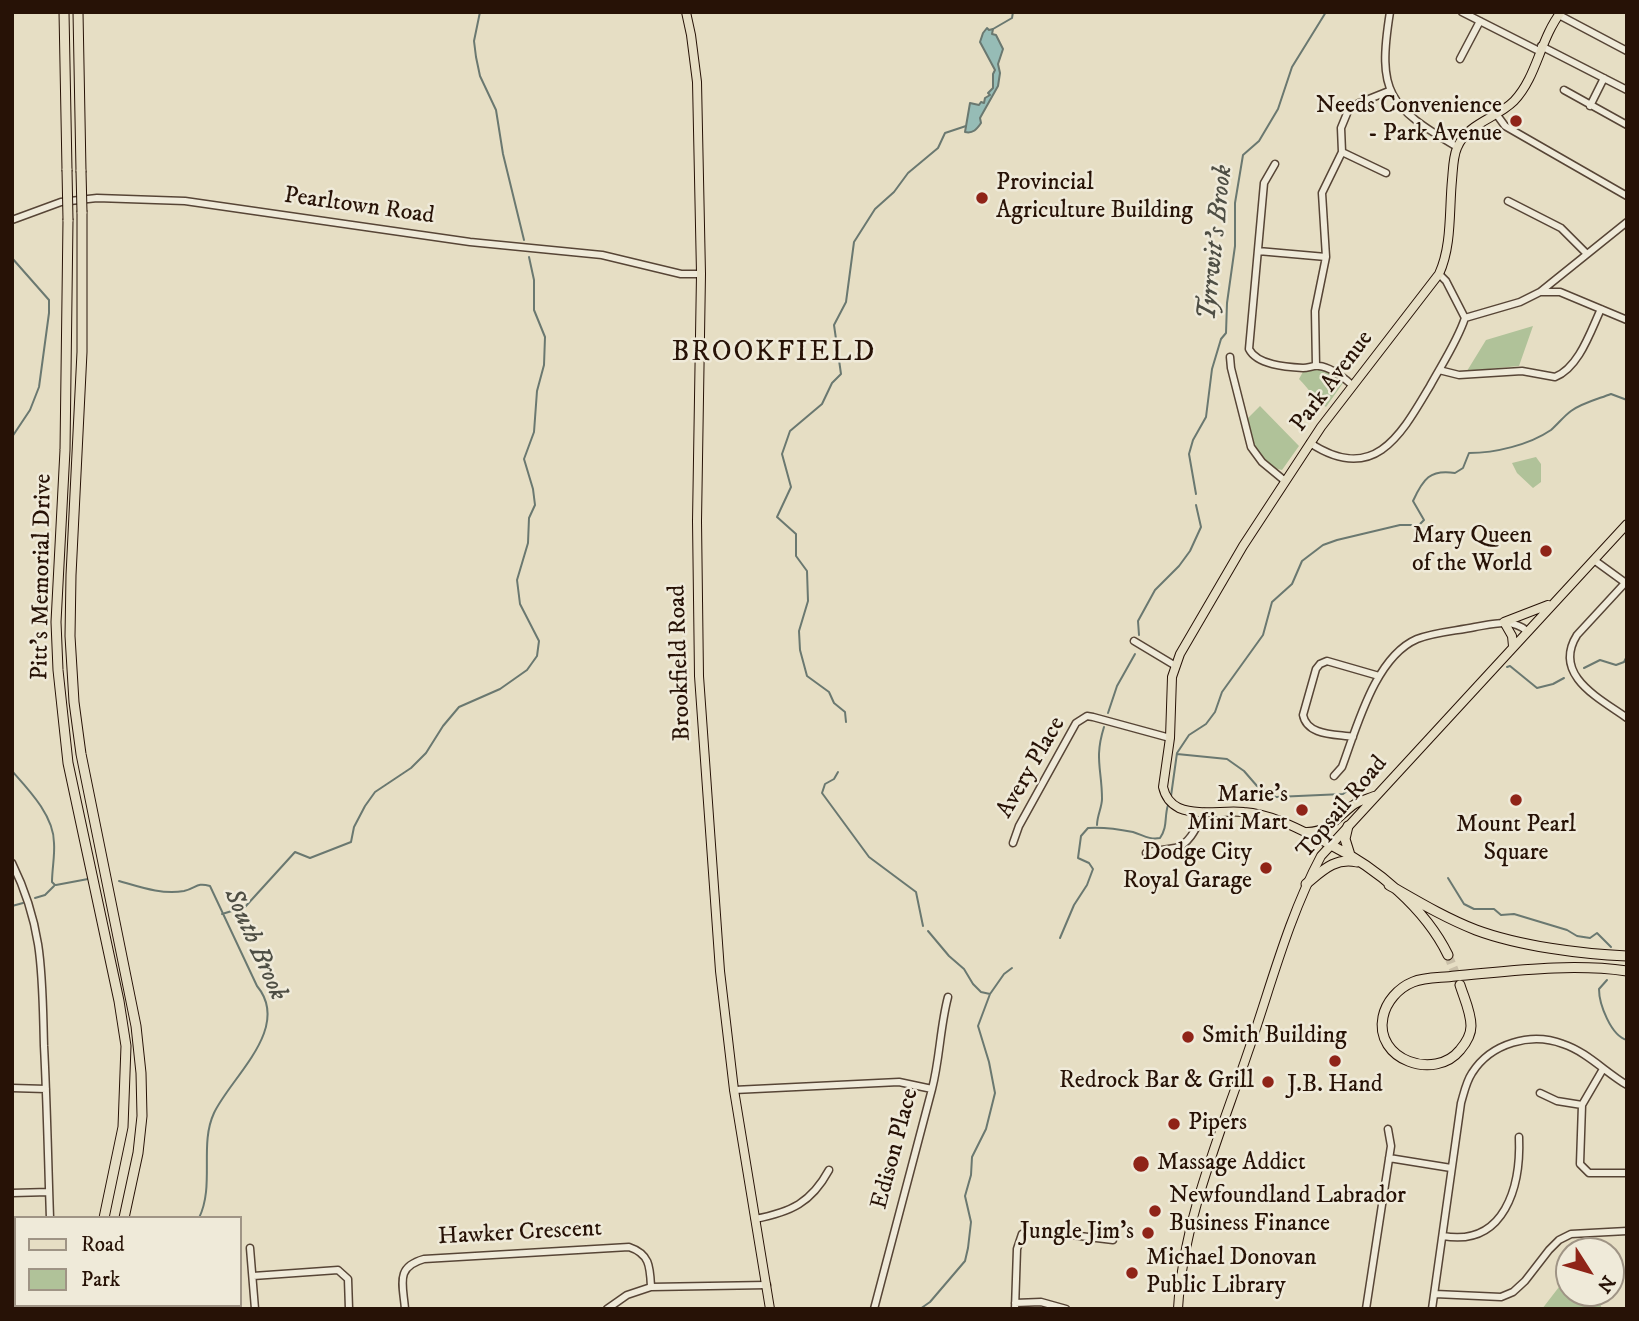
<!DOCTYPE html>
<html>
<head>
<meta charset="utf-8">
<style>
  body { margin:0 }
  #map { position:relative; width:1639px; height:1321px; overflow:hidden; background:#e6dec4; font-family:"IM FELL DW Pica",serif }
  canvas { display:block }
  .frame { position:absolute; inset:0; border:14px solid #271206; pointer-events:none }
  .legend { position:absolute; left:14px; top:1216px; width:228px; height:91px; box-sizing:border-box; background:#efead9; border:2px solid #9f9485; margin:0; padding:9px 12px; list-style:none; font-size:21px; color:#271206 }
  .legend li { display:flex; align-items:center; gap:14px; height:35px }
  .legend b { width:35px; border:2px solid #9f9485 }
  .north { position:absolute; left:1555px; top:1237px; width:70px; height:70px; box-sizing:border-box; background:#efead9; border:2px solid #9f9485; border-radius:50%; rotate:127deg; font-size:19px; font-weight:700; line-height:28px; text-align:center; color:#271206 }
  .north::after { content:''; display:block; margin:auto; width:24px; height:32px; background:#8f2418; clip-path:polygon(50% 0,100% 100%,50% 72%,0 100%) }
</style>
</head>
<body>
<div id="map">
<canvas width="1639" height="1321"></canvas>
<div class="frame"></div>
<ul class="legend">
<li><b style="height:9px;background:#e6dec4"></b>Road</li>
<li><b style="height:19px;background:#b0c299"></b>Park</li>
</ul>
<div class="north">N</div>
</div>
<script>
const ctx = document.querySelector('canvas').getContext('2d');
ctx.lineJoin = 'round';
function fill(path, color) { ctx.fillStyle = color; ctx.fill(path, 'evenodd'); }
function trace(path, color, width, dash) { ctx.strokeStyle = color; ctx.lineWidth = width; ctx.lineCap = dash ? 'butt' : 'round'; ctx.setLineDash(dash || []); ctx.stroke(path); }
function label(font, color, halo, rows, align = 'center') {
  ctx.font = font + ' "IM FELL DW Pica",serif'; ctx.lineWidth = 5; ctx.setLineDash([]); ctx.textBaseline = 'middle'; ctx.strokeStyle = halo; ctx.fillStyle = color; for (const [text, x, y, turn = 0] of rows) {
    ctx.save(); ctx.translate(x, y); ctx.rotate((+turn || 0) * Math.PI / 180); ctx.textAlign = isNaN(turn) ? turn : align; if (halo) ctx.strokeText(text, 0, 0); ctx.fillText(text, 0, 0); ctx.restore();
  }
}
const green = new Path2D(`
  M1533,326L1519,366L1467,371L1486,340Z
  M1323,368L1342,379L1343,383L1326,407C1313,398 1310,390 1299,379L1304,370Z
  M1260,406L1299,446L1282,470C1258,466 1252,440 1246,420Z
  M1536,457L1541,464V482L1533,488L1517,473L1512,463Z
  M1569,1274V1293H1596L1602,1309H1542Z
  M119,1305H224V1309H118Z`);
const water = new Path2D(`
  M987,28L989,30L993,29L992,34L996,35L1003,49L998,64L1000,73L998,86L980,118L981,123C977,129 973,134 965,132L970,103L979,105L981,102L984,103L985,98L990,95L988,93L993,88V74L995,70L980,42L983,33Z`);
const stream = new Path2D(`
  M480,12L474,41L476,57L480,76L496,110L503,154L524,240
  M993,29L1012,18L1013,12
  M12,258L49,300V313L39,387L30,410L12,437
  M1196,494L1189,454L1193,440L1206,417L1212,369L1221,339L1226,333L1227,303L1235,246V203L1243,155L1259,141L1278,109L1292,67L1326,12
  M1139,635L1138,621L1155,590L1179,566L1190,551L1201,527L1196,505
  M1507,667L1510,666L1537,688L1553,684L1564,678
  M1584,668L1600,660L1616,665L1624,662L1627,656
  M1108,713L1117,686L1135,654
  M846,722L845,712L834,703L829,692L807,676L800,650L799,631L808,601L807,571L796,556V534L777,517L791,487L782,454L790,431L822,404L832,383L841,374L834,325L846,302L854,242L875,209L894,192L908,173L938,148L945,133L966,126
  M1177,754L1227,759L1244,771L1257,786L1276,797L1343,794L1358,783H1364
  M12,771C29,790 54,816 54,843C55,856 52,869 52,882L55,885
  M838,772L834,779L825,784L822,793L869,857L916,892L923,926
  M1171,796L1177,753L1189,735L1206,724L1215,712L1222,692L1263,635L1272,602L1292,584L1302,561L1323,545L1337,540L1400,525H1419L1424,520L1413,501C1423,479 1430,469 1455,473L1463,468L1469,453C1495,453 1529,445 1551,430C1558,424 1564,416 1571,411C1582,403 1598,399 1611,394L1627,400
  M1097,825C1097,816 1102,807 1102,799C1102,769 1094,759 1104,727
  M1448,878L1464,904L1474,909H1494L1501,915L1514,914L1567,930L1577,936L1590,938L1597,933L1611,947
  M119,881C140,887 162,895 184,891C197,888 196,882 210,886L257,986C292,1028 231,1077 214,1113C199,1145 215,1185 199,1218
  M56,885L88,879
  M35,898L45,895L54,886
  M12,906L23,903
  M222,914L245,907L295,852L310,858L351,842L354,827L365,806L375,792L411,768L426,753L443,726L459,707L500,689L527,670L537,656L539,641L520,604L517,580L528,543L529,518L535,505L533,489L524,459L534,432L537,391L544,365L545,337L534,310V280L529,257
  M928,931L949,956L964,969L973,984L981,992L990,994
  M1060,938L1074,905L1087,885L1093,869L1089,863L1078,858L1081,836L1088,828C1103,827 1118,829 1133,832C1143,835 1149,840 1160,838C1168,826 1164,818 1168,805
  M1607,980L1599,989C1599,1004 1611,1036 1627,1040
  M920,1309L930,1302L965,1261L968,1248L971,1222L965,1196L971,1175L972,1157L986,1129L995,1093L989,1062L978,1026L990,994L1004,974L1012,968`);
const highwayTunnel = new Path2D(`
  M1448,955L1460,985`);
const minor = new Path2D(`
  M1390,12C1377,93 1388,106 1457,147
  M1462,12L1539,51
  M1559,15L1627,51
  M1541,46L1627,90
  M1460,59L1480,21
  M1564,90L1627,125
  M1590,106L1604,78
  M1497,115L1505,126L1627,196
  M1342,152L1386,173
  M1275,164L1264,183L1249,349C1257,365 1286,367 1303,368C1309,368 1314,365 1319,366C1331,367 1343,377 1352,385
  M1508,201L1561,228L1586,253
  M12,220L61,202L97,198L185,201L470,242L602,255L681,274H701
  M1258,251L1326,257
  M1439,274L1446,281L1465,318L1520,302L1540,292H1560L1627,320
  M1540,292L1627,222
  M1230,357L1231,368L1251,447L1262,462L1285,481
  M1316,366L1315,311L1326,257L1322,193L1342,152L1341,128L1348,111L1359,103L1389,91
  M1439,370L1459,375L1522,371L1555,377C1579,368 1591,330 1601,309
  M1310,443C1374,485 1401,435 1430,386C1442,364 1457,342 1465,318
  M1594,560L1627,584
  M1625,583L1577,635C1552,675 1599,698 1627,718
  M1134,641L1174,665
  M1353,737C1336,734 1307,736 1303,715L1316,669L1320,664L1327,661L1379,676
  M1334,776L1342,767C1357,727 1375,657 1417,639C1435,632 1456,631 1475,627C1493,624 1512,618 1527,631
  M1013,843L1019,826L1076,723L1087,716L1093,717L1170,738
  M1146,853C1156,850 1165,850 1175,848C1190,845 1198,824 1204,812
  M12,863C44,928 42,976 44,1046C47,1103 48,1161 50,1218
  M1603,1069L1582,1105L1580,1164L1589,1173H1627
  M12,1088L46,1089
  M734,1090L899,1082L932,1089
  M1540,1093L1557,1101L1582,1105
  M1389,1158L1451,1168
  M12,1193L49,1192
  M755,1219C791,1212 811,1203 829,1170
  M1443,1236C1505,1247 1521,1186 1519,1137
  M250,1248L255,1309
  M12,1254L16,1253
  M253,1276L338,1270L348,1279L349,1309
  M1435,1294L1501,1297L1513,1292L1525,1281L1549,1250L1559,1240L1571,1234L1627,1231
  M1015,1303L1041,1302L1066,1309
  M51,1305V1309
  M405,1309C403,1284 395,1267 424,1259L629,1247C650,1254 650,1267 651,1287
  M607,1309L627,1295L651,1287L767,1285
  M874,1309L932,1089C940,1058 940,1027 948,997
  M1015,1309L1017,1249L1022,1234L1030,1230L1038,1231L1113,1240
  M1366,1309L1391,1146L1388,1129
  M1432,1309L1461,1103C1464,1093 1466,1082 1472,1073C1491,1043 1531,1032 1563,1044C1587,1052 1605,1072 1627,1085`);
const major = new Path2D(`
  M686,12L691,35L697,82L701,274L697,521L699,676L720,971L734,1090L770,1309
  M1513,646L1512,636L1504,622L1548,605
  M1307,832C1330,831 1336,819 1352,806C1358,801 1367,799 1374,796
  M1331,845C1304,832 1274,814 1244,812C1223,810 1199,816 1179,808C1171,804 1165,796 1163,787L1170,738L1172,677L1180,654L1243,546L1321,427L1439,274C1452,246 1449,211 1452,180C1453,170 1453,157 1457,148C1467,123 1496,119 1514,101C1537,77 1540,39 1561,12
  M1178,1309C1183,1220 1220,1135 1248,1052C1271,986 1288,918 1321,856L1627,524`);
const highway = new Path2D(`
  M64,12L67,170
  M78,12L81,171
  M82,212V352L71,575L70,636L74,702L81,754L136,1026L141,1073L142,1116L138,1153L124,1218
  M68,220L65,450L56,622L58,670L68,763L119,1001L126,1046L123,1127L104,1218
  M1348,826L1345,839L1350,855
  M1331,845C1377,868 1425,908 1448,955
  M1306,884C1322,871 1335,857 1357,862
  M1389,885C1417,901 1445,918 1476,930C1519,946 1581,954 1627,956
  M1460,985C1464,998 1471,1012 1471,1026C1471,1035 1466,1043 1460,1050C1435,1081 1374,1060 1383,1017C1386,1002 1398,988 1413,982C1425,977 1442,978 1455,976C1512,971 1570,963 1627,971
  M83,1309V1305
  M104,1309V1305`);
const highwayBridge = new Path2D(`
  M67,170L68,220
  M81,171L82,212`);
const markers = [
  [1516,121,7,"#8f2418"],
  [982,198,7,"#8f2418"],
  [1546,551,7,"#8f2418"],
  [1516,800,7,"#8f2418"],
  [1302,810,7,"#8f2418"],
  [1266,868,7,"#8f2418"],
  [1188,1037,7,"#8f2418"],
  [1335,1061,7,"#8f2418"],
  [1268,1082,7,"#8f2418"],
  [1174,1124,7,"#8f2418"],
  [1141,1164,9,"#8f2418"],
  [1155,1211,7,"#8f2418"],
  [1148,1233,7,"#8f2418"],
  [1132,1273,7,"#8f2418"]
];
const poiNames = [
  ["Needs Convenience",1502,107],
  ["- Park Avenue",1502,135],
  ["Provincial",996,184,"left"],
  ["Agriculture Building",996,212,"left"],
  ["Mary Queen",1532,537],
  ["of the World",1532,565],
  ["Marie's",1288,796],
  ["Mini Mart",1288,824],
  ["Mount Pearl",1516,826,"center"],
  ["Square",1516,854,"center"],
  ["Dodge City",1252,854],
  ["Royal Garage",1252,882],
  ["Smith Building",1202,1037,"left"],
  ["Redrock Bar & Grill",1254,1082],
  ["J.B. Hand",1335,1086,"center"],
  ["Pipers",1188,1124,"left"],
  ["Massage Addict",1157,1164,"left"],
  ["Newfoundland Labrador",1169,1197,"left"],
  ["Business Finance",1169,1225,"left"],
  ["Jungle Jim's",1134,1233],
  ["Michael Donovan",1146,1259,"left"],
  ["Public Library",1146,1287,"left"]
];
const streetNames = [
  ["Pearltown Road",359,207,8],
  ["Park Avenue",1333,382,-53],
  ["Pitt's Memorial Drive",43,577,-89],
  ["Brookfield Road",681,663,-92],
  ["Avery Place",1032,768,-60],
  ["Topsail Road",1343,808,-50],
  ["Edison Place",896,1149,-75],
  ["Hawker Crescent",520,1234,-3]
];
const waterNames = [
  ["Tyrrwit's Brook",1217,243,-84],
  ["South Brook",254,945,66]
];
const quarterNames = [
  ["BROOKFIELD",774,354]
];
fill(green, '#b0c299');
fill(water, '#96bcb6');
trace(water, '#6a7870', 2);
trace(stream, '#6a7870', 2);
trace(highwayTunnel, '#c9bfa8', 9, [9, 4.5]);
trace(minor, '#574536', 9);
trace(major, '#271206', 10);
trace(highway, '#271206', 11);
trace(minor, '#efead9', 6);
trace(major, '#e6dec4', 8);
trace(highway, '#e6dec4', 9);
trace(highwayBridge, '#271206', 11, []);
trace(highwayBridge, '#e6dec4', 9);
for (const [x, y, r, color] of markers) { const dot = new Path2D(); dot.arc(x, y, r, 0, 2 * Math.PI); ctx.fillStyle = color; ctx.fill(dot); trace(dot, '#efead9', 2.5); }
label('24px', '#271206', '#efead9', poiNames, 'right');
label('24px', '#271206', '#efead9', streetNames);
label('italic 26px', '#4e4e44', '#efead9', waterNames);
ctx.letterSpacing = '2px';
label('28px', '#271206', '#efead9', quarterNames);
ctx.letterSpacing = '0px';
</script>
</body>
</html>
